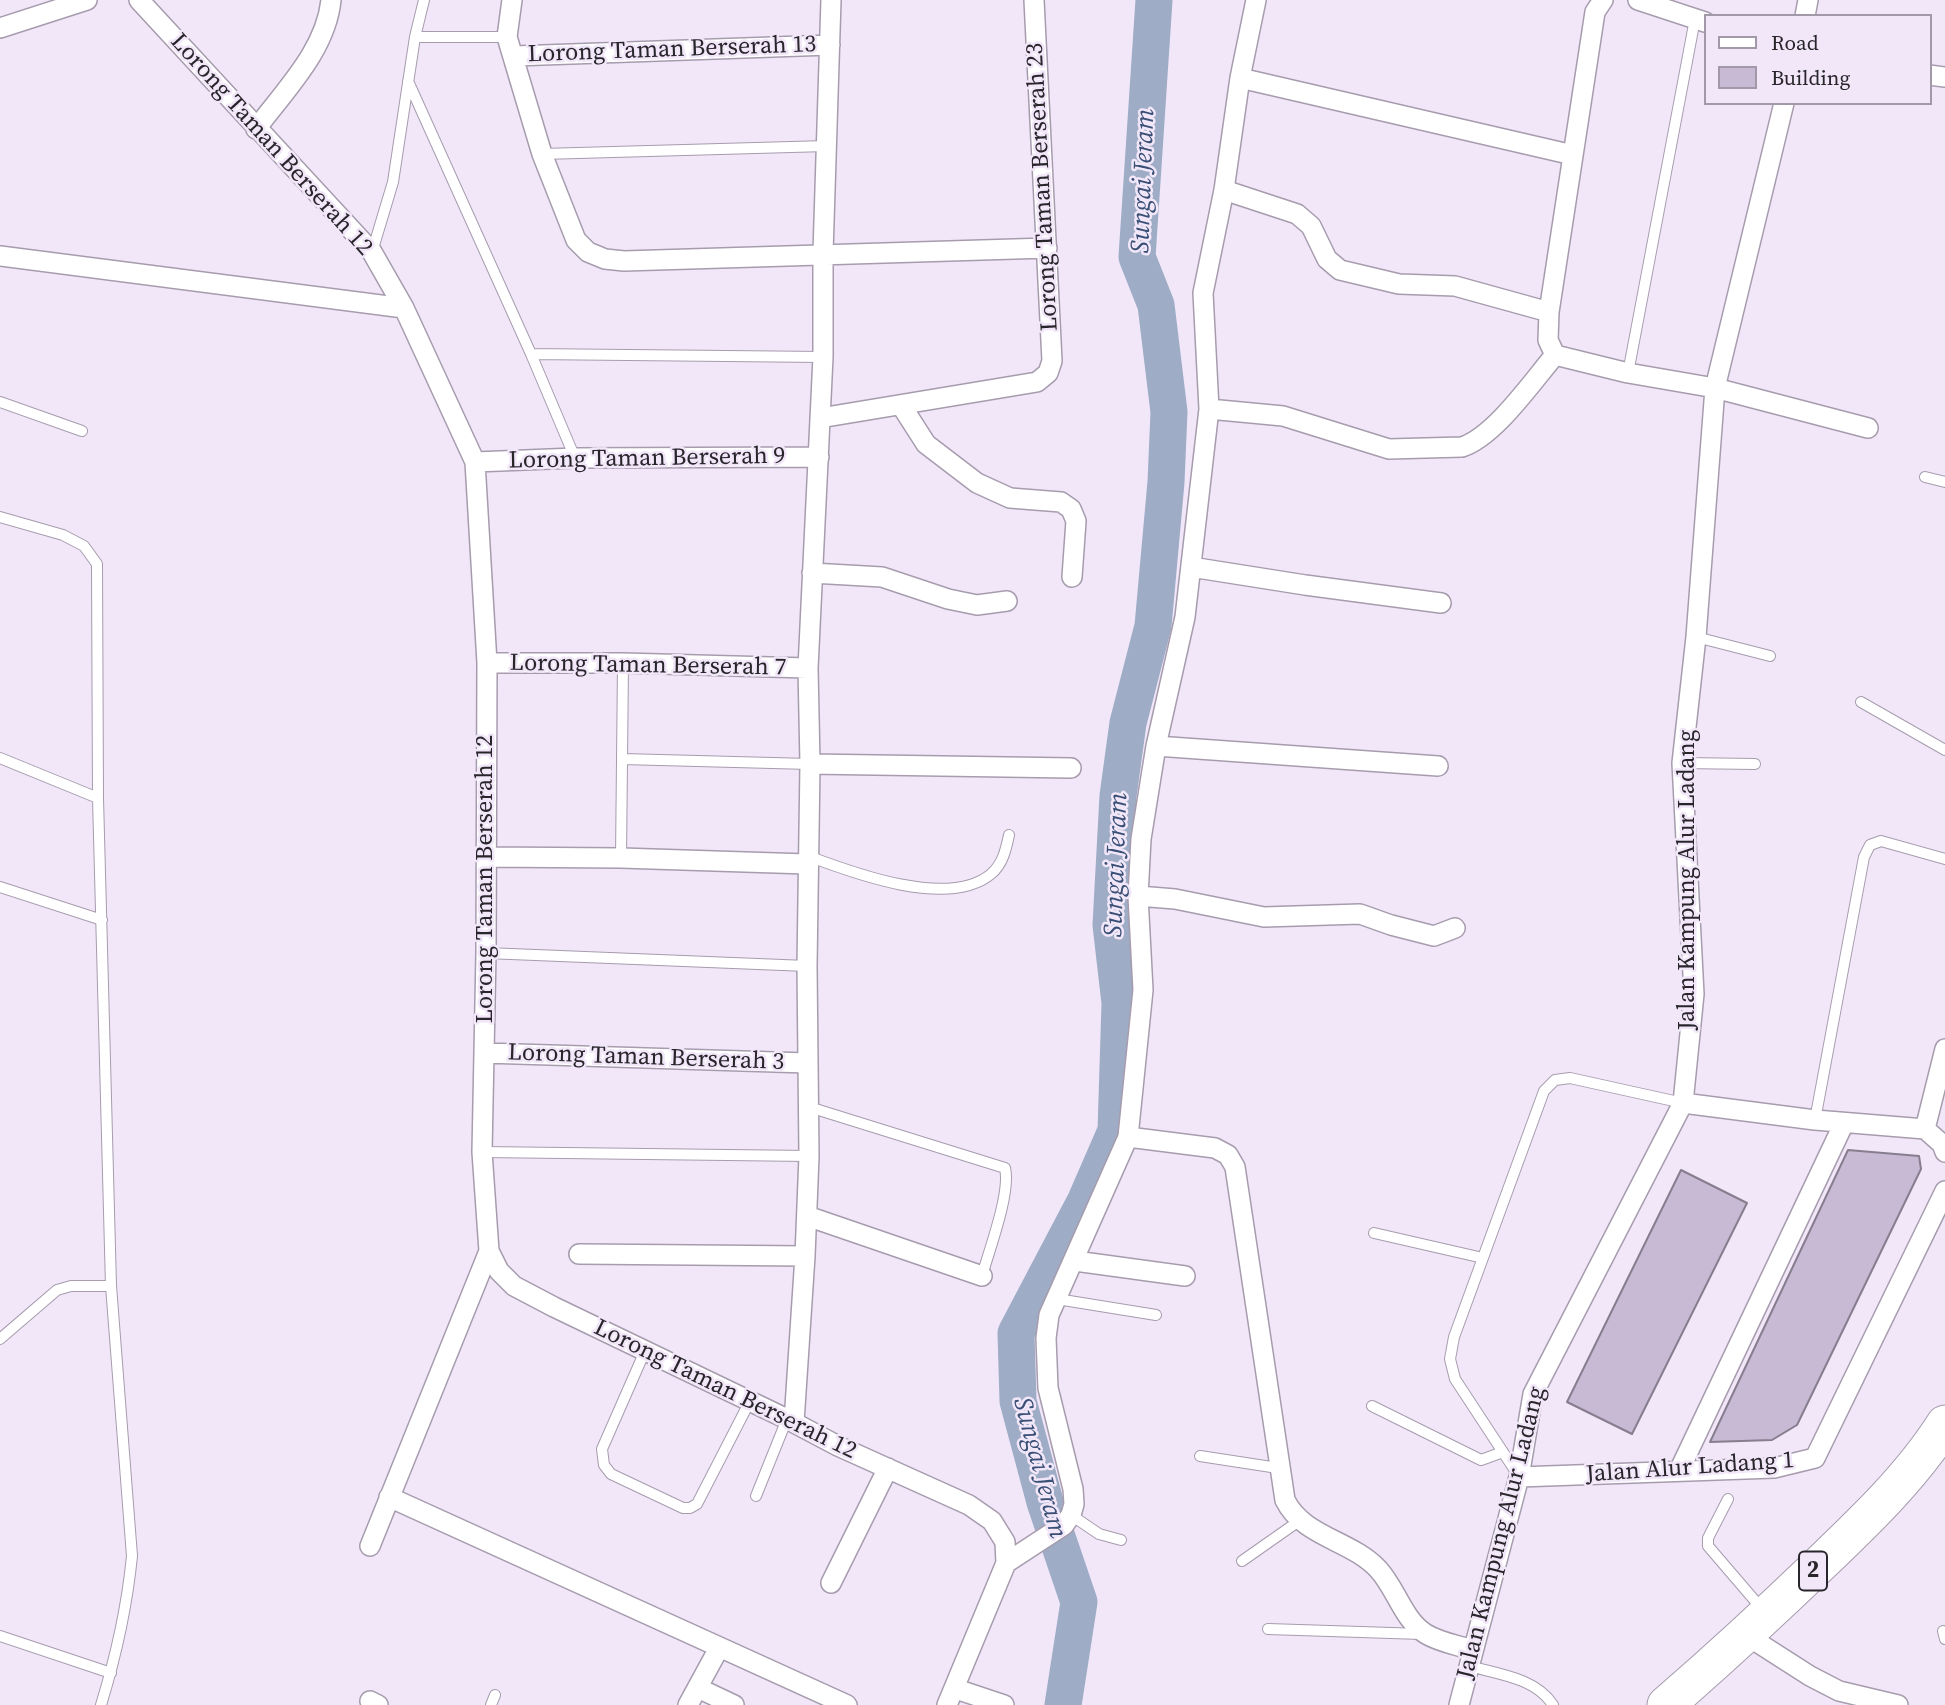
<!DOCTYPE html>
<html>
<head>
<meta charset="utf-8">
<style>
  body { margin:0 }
  #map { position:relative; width:1945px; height:1705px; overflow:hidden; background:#f1e7f9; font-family:"Source Serif 4",serif }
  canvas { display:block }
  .legend { position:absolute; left:1704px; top:14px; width:228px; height:91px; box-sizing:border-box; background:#f1e7f9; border:2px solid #a199a7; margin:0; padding:9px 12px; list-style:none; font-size:21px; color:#28252b }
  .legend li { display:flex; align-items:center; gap:14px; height:35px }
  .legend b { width:35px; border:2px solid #a199a7 }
</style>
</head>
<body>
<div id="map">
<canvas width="1945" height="1705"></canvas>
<ul class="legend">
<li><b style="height:9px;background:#fff"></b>Road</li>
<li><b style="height:19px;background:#c8b9d4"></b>Building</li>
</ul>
</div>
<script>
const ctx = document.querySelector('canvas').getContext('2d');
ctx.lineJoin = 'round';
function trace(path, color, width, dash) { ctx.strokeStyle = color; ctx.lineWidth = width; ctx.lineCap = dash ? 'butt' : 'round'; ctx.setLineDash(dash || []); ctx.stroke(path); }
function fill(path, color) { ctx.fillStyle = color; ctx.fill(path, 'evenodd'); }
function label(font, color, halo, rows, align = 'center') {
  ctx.font = font + ' "Source Serif 4",serif'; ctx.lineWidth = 5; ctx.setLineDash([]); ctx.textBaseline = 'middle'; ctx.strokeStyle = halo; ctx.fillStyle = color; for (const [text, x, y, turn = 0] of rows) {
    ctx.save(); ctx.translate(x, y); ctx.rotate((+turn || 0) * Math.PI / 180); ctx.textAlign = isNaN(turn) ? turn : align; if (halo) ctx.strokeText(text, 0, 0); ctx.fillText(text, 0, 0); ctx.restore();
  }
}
const river = new Path2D(`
  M1063,1705L1079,1602L1045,1502L1018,1401L1016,1333L1086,1200L1116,1131L1120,1003L1111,925L1118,796L1128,723L1153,626L1166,482L1169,412L1156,305L1137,257L1154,0`);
const building = new Path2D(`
  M1848,1150L1919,1156L1921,1169L1797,1425L1772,1440L1710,1442Z
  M1681,1170L1747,1203L1632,1434L1567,1402Z`);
const lane = new Path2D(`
  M415,37H507
  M408,81L531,354L575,458
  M542,154L827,146
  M372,252L393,182L415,37L424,0
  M531,354L823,357
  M1628,373L1695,19
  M0,402L82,431
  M1925,477L1945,482
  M0,517L63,535L84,546L97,564L98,798L111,1286L132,1556C127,1607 116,1656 101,1705
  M1696,637L1770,656
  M1861,702L1945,750
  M0,758L98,798
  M622,759L810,764
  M1682,763L1755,764
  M808,856C853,873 949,909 991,874C1003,864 1006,849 1009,835
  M621,858L623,663
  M0,887L102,920
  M486,953L807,966
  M809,1107L1005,1168C1011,1193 989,1250 982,1276
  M1815,1120L1864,857L1870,845L1881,841L1945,859
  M482,1152L809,1156
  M1374,1233L1483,1258
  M1057,1299L1156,1315
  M0,1339L57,1290L71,1286H111
  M645,1351L602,1449L604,1465L611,1474L683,1508H690L697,1504L750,1401
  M1372,1406L1481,1460L1503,1452
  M1200,1456L1278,1468
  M1518,1475L1455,1379L1450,1359L1454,1337L1544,1091L1555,1080L1570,1078L1683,1103
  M756,1496L787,1419
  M1728,1499L1708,1538V1546L1762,1609
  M1071,1515L1099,1534L1121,1540
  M1242,1561L1299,1521
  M1268,1629L1422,1634
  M1943,1631L1945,1639
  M0,1636L111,1673
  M1469,1666C1498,1674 1536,1678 1553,1705
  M491,1705L495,1695`);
const street = new Path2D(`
  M139,0L372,252L404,308L475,462L487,663L486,953L482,1152L489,1251L499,1271L514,1286L554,1307L787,1419L838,1446L969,1505L992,1521L1005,1542L1006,1563
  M512,0L507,37L542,154L576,240L588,252L605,259L624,261L1047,248
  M1603,0L1595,12L1549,312L1548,340L1555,355L1628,373L1715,388L1868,428
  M1638,0L1705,22
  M1805,16L1808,0
  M0,28L87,0
  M514,56L830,45
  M1929,75L1945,77
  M1240,78L1573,155
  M256,129C285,90 326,50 331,0
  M1224,190L1297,214L1311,226L1327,259L1340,270L1399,284L1455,286L1549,312
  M0,256L404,308
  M901,405L926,444L977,483L1010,498L1061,502L1071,509L1076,521L1072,577
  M1209,409L1283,416L1389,449L1462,447C1495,436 1532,382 1555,355
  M820,418L1037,382L1048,373L1052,361L1034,0
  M475,462L575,458L819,457
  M1191,567L1305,585L1441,603
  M812,573L882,577L948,599L977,605L1007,601
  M487,663H623L808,668
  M1156,746L1438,766
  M810,764L1071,768
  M486,857L621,858L807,864
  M1138,896L1175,899L1264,917L1360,914L1391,925L1434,936L1455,928
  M485,1053L807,1063
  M1683,1103L1815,1120L1925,1129
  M1925,1129L1945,1049
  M1925,1129L1942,1144L1945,1152
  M1128,1137L1215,1148L1228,1155L1235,1167L1285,1500C1303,1537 1351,1540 1378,1569C1396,1588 1403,1620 1426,1634C1439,1642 1457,1645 1472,1650
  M807,1216L982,1276
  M579,1254L805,1256
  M1075,1261L1185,1276
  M794,1422L805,1256L809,1156L807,966L810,764L808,668L823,357V253L831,0
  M1679,1471L1844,1123
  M1519,1477L1774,1468L1815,1458L1945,1191
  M389,1497L847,1705
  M370,1546L489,1251
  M831,1583L888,1468
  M1746,1635L1810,1676L1839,1691L1898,1705
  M698,1688L734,1705
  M956,1689L1004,1705
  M370,1701L378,1705
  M688,1705L719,1648
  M947,1705L1006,1563L1064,1525L1071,1515L1074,1504L1073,1489L1048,1388L1046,1338L1049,1315L1128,1137L1143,990L1138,896L1141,839L1156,746L1185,617L1209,409L1203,293L1224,190L1240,78L1256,0
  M1459,1705L1519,1477L1533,1394L1683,1103L1694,994L1682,763L1696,637L1715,388L1784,103`);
const highway = new Path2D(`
  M1666,1705C1719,1659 1770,1612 1820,1564C1865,1521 1912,1476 1945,1424`);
const shields = [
  [1813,1571,28]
];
const shieldNames = [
  ["2",1813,1571]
];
const streetNames = [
  ["Lorong Taman Berserah 13",672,50,-2],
  ["Lorong Taman Berserah 12",271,145,48],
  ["Lorong Taman Berserah 23",1043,187,-93],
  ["Lorong Taman Berserah 9",647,459,-1],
  ["Lorong Taman Berserah 7",648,666,1],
  ["Lorong Taman Berserah 12",486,879,-90],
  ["Jalan Kampung Alur Ladang",1688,880,-90],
  ["Lorong Taman Berserah 3",646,1058,2],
  ["Lorong Taman Berserah 12",725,1390,26],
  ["Jalan Alur Ladang 1",1690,1468,-4],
  ["Jalan Kampung Alur Ladang",1502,1533,-76]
];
const waterNames = [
  ["Sungai Jeram",1144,181,-88],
  ["Sungai Jeram",1117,865,-88],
  ["Sungai Jeram",1039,1468,75]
];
trace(river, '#9eacc6', 37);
fill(building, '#c8b9d4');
trace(building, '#867d8e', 2);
trace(lane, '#a69cae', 12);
trace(street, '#a69cae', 22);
trace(highway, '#a69cae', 39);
trace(lane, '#fff', 10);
trace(street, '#fff', 19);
trace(highway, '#fff', 37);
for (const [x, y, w] of shields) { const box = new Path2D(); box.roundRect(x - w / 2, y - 19.5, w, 39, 5); ctx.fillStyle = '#f1e7f9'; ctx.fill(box); trace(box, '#28252b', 2); }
label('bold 23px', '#28252b', null, shieldNames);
label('24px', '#28252b', '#f1e7f9', streetNames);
label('italic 26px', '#3a4f76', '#f1e7f9', waterNames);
</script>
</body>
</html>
